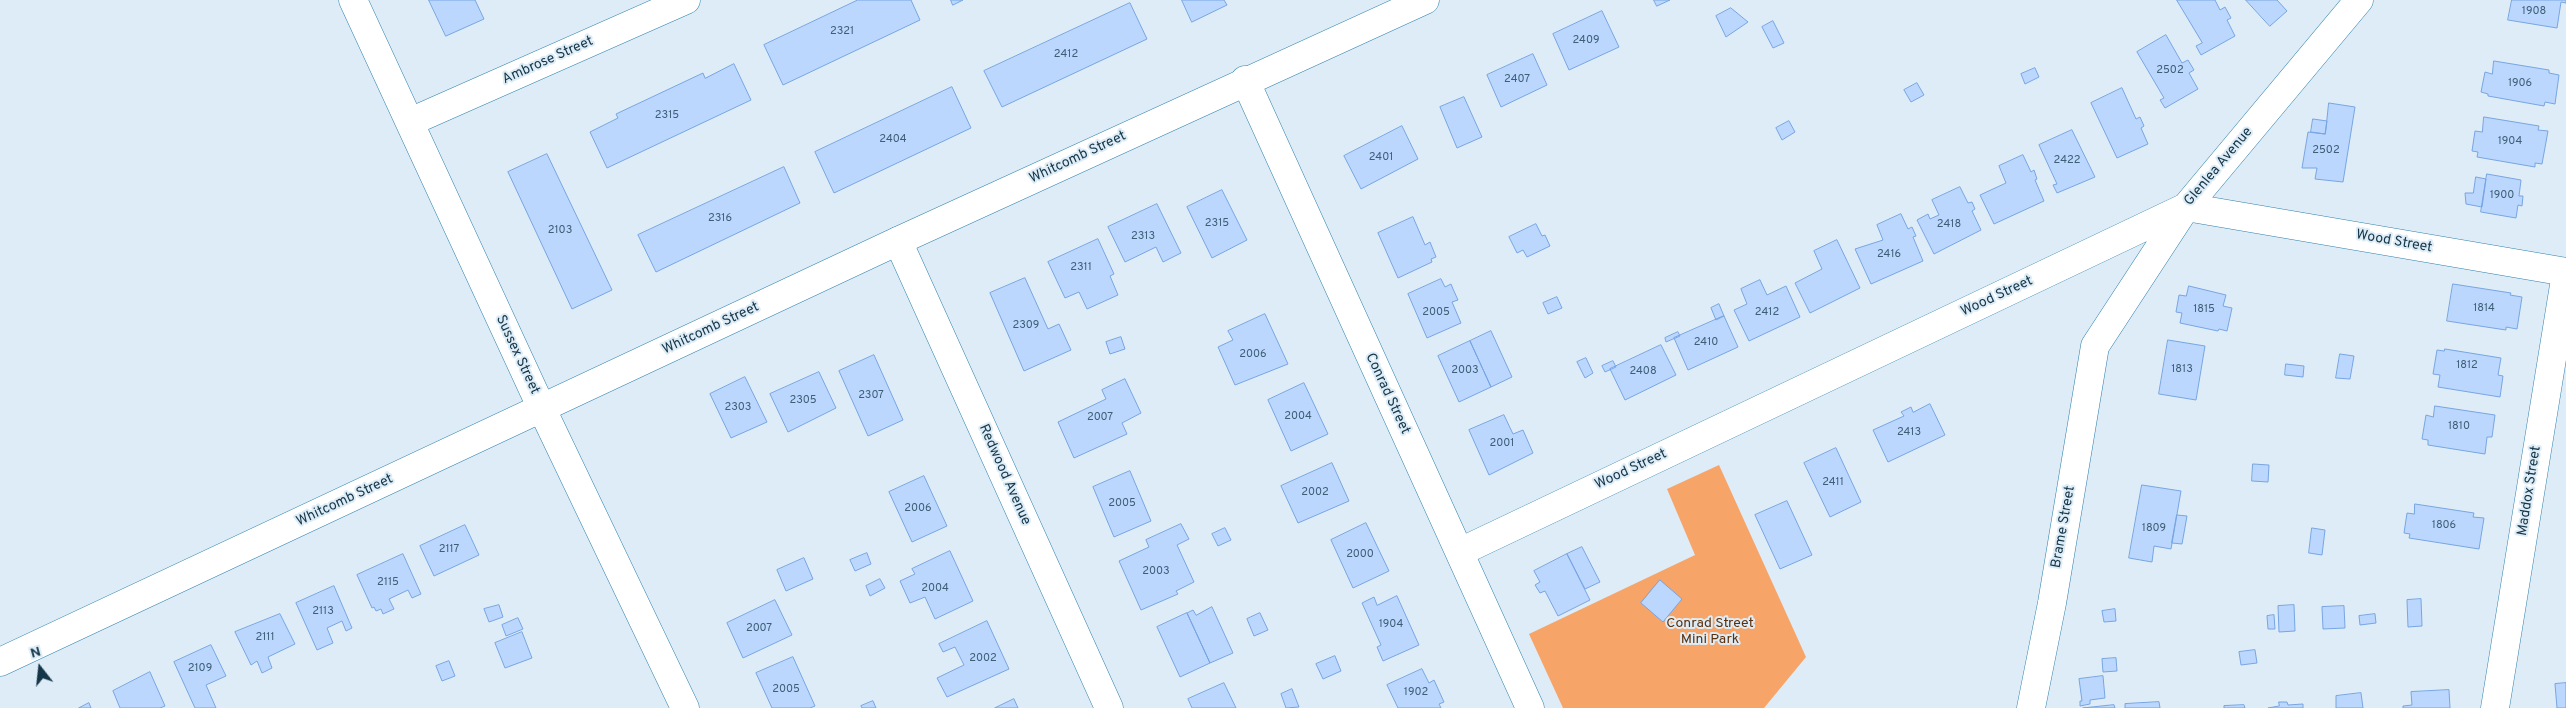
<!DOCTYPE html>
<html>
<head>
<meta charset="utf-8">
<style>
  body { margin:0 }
  #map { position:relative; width:2566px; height:708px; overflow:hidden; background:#ddecf6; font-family:Overpass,sans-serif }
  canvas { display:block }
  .north { position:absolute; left:15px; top:643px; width:50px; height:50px; -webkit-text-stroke:4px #ddecf6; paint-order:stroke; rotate:344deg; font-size:14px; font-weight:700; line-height:20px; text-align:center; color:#143648 }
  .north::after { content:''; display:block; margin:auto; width:18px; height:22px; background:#143648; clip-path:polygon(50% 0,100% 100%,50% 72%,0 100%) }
</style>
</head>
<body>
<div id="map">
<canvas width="2566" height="708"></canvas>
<div class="north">N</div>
</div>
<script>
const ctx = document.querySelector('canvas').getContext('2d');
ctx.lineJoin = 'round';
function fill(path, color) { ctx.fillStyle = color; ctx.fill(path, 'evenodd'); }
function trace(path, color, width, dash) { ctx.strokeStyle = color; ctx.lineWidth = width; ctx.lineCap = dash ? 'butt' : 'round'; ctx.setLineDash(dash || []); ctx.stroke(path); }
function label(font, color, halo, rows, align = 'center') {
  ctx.font = font + ' Overpass,sans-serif'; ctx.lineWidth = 4; ctx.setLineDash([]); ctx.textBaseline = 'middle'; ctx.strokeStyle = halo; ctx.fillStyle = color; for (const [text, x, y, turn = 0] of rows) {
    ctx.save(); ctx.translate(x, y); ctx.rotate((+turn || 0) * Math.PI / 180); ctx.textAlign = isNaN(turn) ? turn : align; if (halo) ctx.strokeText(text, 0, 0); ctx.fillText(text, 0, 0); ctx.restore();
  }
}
const green = new Path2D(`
  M1719,465L1806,657L1764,708H1563L1529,634L1695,555L1667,489Z`);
const building = new Path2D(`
  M429,0H475L484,19L446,36Z
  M858,0H911L920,20L783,85L764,45Z
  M951,0H963L953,5Z
  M1182,0H1224L1227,5L1192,22Z
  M1654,0H1670L1657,6Z
  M2177,0H2215L2220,10L2225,7L2231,18L2227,20L2235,36L2201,55L2196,46L2202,43Z
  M2246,0H2277L2287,11L2270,26Z
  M2512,0H2566V3L2561,2L2557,28L2508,20Z
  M1130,3L1147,39L1002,107L984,71Z
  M1731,8L1748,22L1726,37L1716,16Z
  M1602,11L1619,47L1569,70L1553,34Z
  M1773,21L1784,43L1773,48L1762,27Z
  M2166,35L2182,63L2188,60L2194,70L2189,73L2198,89L2165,108L2160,100L2164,98L2137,52Z
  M1533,54L1547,85L1501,107L1487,75Z
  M2494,61L2549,70V73L2559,75L2555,104L2545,102L2544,106L2488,96V94L2481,92L2485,72L2492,74Z
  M734,64L751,100L607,168L590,132L618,118L616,114L703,73L705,78Z
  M2035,68L2039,77L2025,84L2021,74Z
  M1917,83L1924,95L1911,102L1904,90Z
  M952,87L971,128L834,193L815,152Z
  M2122,88L2136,119L2140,117L2144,126L2141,128L2148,144L2117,158L2091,103Z
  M1464,97L1482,137L1457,148L1440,107Z
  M2329,103L2355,107L2343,182L2315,179L2317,168H2302L2308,132L2325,134Z
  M2484,117L2539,126L2538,130L2548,131L2542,164L2535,163V167L2477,157L2478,152L2472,151L2475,131L2482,132Z
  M2313,119L2327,121L2325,134L2311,132Z
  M1789,121L1795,132L1782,140L1776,128Z
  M1402,126L1418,159L1361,189L1344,156Z
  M2072,130L2095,177L2057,193L2053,185L2057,184L2039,145Z
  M547,154L612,290L572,309L508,172Z
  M2023,155L2031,172L2034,170L2037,179L2035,180L2044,201L1994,224L1980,195L2006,183L1999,166Z
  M784,167L800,203L656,272L638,235Z
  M2487,174L2521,180L2519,196H2523L2522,206L2518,205L2516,218L2481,212Z
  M2476,177L2486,179L2482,207L2466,204L2465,193H2473Z
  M1960,187L1968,203L1972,202L1975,209L1972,211L1981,230L1934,254L1917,220L1928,214L1930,219L1939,215L1932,200Z
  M1222,190L1247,240L1212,258L1187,207Z
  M1157,204L1181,253L1163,262L1156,247L1125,262L1108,227Z
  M1901,214L1908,229L1912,227L1916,236L1913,237L1923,261L1871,284L1855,249L1883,240L1877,225Z
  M1413,217L1425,245L1430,242L1436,257L1431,259L1432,262L1398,278L1378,233Z
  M1536,224L1542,236L1545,235L1550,246L1527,257L1523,250L1517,253L1509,237Z
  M1098,239L1114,274L1110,276L1118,295L1087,309L1079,292L1065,298L1048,262Z
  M1837,240L1860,288L1810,313L1795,283L1822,269L1814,251Z
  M1025,278L1048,329L1059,324L1071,350L1024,371L990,293Z
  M1441,279L1445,287L1451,284L1453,289L1458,300L1452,302L1461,323L1427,338L1408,294Z
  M1760,280L1767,295L1786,286L1800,317L1749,341L1734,310L1747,304L1741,289Z
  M2453,284L2511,293L2510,295L2522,297L2517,329L2506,327V330L2447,321Z
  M2189,286L2226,295L2223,306L2232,308L2227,331L2219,329L2218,331L2180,323L2182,313L2176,312L2179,295L2186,296Z
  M1557,297L1562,308L1548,314L1543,303Z
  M1719,304L1724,316L1716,320L1711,308Z
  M1265,314L1288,364L1235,385L1218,347L1233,340L1228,331Z
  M1724,316L1738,347L1688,370L1674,338Z
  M1491,331L1512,377L1491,387L1470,341Z
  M1678,332L1680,336L1666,342L1665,338Z
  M1121,337L1125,349L1110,354L1106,342Z
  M2168,340L2205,346L2196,400L2159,394Z
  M1470,341L1491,387L1459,402L1438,356Z
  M1661,345L1676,375L1625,400L1610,369Z
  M2445,349L2501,358L2498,375L2503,376L2500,397L2438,387L2440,375L2433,374L2437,350L2444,351Z
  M2340,354L2354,356L2350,379L2336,378Z
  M874,355L903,420L868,436L839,371Z
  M1586,358L1593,373L1585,378L1577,362Z
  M1613,361L1616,367L1605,372L1602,366Z
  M2286,364L2304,366L2303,377L2285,375Z
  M819,372L836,408L788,432L770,394Z
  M745,377L767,422L731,438L710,394Z
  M1125,379L1141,413L1122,423L1127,434L1074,458L1058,422L1106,399L1102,390Z
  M1304,383L1328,434L1291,451L1268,400Z
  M1930,404L1945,435L1888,462L1873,430L1904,416L1901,412L1911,407L1913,412Z
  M2435,406L2495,415L2492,437H2487L2485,454L2428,445V440L2422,439L2426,415L2433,417Z
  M1504,415L1513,434L1523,430L1533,453L1489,475L1469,430Z
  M1836,448L1861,502L1830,517L1804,463Z
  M1332,463L1349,501L1298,523L1281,486Z
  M2253,464L2269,465L2268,482L2252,481Z
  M1130,471L1151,521L1114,537L1093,487Z
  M924,476L947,526L912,542L889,492Z
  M2142,485L2181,491L2171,549L2154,546L2152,562L2129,558Z
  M1787,501L1812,555L1780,569L1755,515Z
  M2415,504L2474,513L2473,517L2484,518L2479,549L2409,538L2410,534L2404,533L2407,513L2414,514Z
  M2177,515L2187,516L2182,544L2172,543Z
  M1366,523L1389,571L1353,588L1331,540Z
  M1181,524L1189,539L1177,545L1194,582L1176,591L1178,594L1141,610L1119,561L1149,547L1146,540Z
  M465,525L479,555L434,576L420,546Z
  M1225,528L1231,540L1218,546L1212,534Z
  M2312,528L2325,530L2322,555L2309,553Z
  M1582,547L1600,582L1585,589L1567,554Z
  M950,551L973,601L935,619L925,597L910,603L900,581L915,574L912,569Z
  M867,553L871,564L855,571L850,560Z
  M403,554L421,594L412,598L408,590L389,599L394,609L383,614L381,609L376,611L374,607L372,608L357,575Z
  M1567,554L1590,600L1558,616L1545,591L1540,593L1535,585L1540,582L1534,571Z
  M804,558L813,579L786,591L777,570Z
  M880,579L885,588L870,596L866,586Z
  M1660,580L1682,599L1663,622L1641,603Z
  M334,586L352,628L346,631L342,621L327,628L333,643L317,650L296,603Z
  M1397,596L1419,645L1383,661L1377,647L1381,645L1362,603L1374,597L1377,605Z
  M2421,599L2422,626L2408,627L2407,600Z
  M775,600L792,635L743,658L727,623Z
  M499,605L503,617L489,622L484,609Z
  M2294,605L2295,631L2279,632L2278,606Z
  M2344,606L2345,628L2323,629L2322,607Z
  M1212,607L1233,653L1210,663L1187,613L1193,610L1196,615Z
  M2115,609L2116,621L2104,622L2102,611Z
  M1187,613L1210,663L1180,677L1157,627Z
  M1260,613L1268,630L1254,636L1247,619Z
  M280,614L295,644L268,657L272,668L262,673L257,661L251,665L235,632Z
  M2375,614L2376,623L2360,625L2359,616Z
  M2274,615L2275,629H2268L2267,616Z
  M518,618L523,629L506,636L502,625Z
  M987,621L1009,669L947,697L937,678L964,665L955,647L943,652L939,644Z
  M522,632L532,658L505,668L495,643Z
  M211,645L226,676L206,685L216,708H195L174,662Z
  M2255,650L2257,663L2241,665L2239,652Z
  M1335,656L1341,671L1323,679L1316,664Z
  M793,657L815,706L810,708H772L756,673Z
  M2116,658L2117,671L2103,672L2102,659Z
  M449,661L455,676L442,681L436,666Z
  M1422,669L1429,683L1434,680L1444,702L1439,704L1441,708H1398L1387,685Z
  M150,672L165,706L160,708H120L113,691Z
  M2103,676L2105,698L2090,700V704L2080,706V701H2082L2079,679Z
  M1224,683L1236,708H1192L1188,699Z
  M2566,683V708H2557L2555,684Z
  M1292,689L1299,707L1286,708L1281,694Z
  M2449,690L2450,708H2403V706L2412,705L2411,692Z
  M2361,693L2363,708H2336V696Z
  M1014,699L1018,708H995Z
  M873,701L876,708H862L861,706Z
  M2159,702L2160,708H2125V704Z
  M2279,702H2287L2288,705L2303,704V708H2268L2279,706Z
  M89,703L91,708H79Z
  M2114,705L2115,708H2083Z
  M2244,705L2245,708H2224V706Z`);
const minor = new Path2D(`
  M353,0L542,409L685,708
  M1245,80L1530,708
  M410,122L686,0
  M898,241L1109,708
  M1460,552L2186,207L2566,272
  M2031,708L2052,603L2095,346L2186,207L2359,0
  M2495,708L2566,273`);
const tertiary = new Path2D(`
  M0,662L898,241L1425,0`);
const numberNames = [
  ["1908",2534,12],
  ["2321",842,32],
  ["2409",1586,41],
  ["2412",1066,55],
  ["2502",2170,71],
  ["2407",1517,80],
  ["1906",2520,84],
  ["2315",667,116],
  ["2404",893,140],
  ["1904",2510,142],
  ["2502",2326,151],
  ["2401",1381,158],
  ["2422",2067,161],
  ["1900",2502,196],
  ["2316",720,219],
  ["2315",1217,224],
  ["2418",1949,225],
  ["2103",560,231],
  ["2313",1143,237],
  ["2416",1889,255],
  ["2311",1081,268],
  ["1814",2484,309],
  ["1815",2204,310],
  ["2005",1436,313],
  ["2412",1767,313],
  ["2309",1026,326],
  ["2410",1706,343],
  ["2006",1253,355],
  ["1812",2467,366],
  ["1813",2182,370],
  ["2003",1465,371],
  ["2408",1643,372],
  ["2307",871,396],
  ["2305",803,401],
  ["2303",738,408],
  ["2004",1298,417],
  ["2007",1100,418],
  ["1810",2459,427],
  ["2413",1909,433],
  ["2001",1502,444],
  ["2411",1833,483],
  ["2002",1315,493],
  ["2005",1122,504],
  ["2006",918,509],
  ["1806",2444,526],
  ["1809",2154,529],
  ["2117",449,550],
  ["2000",1360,555],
  ["2003",1156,572],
  ["2115",388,583],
  ["2004",935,589],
  ["2113",323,612],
  ["1904",1391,625],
  ["2007",759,629],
  ["2111",265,638],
  ["2002",983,659],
  ["2109",200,669],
  ["2005",786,690],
  ["1902",1416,693]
];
const streetNames = [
  ["Ambrose Street",548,61,-24],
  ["Whitcomb Street",1078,158,-25],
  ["Glenlea Avenue",2219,167,-50],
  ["Wood Street",2394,242,10],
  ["Wood Street",1997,297,-25],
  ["Whitcomb Street",711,329,-25],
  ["Sussex Street",517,355,65],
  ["Conrad Street",1387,394,65],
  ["Wood Street",1631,470,-25],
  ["Redwood Avenue",1004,475,66],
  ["Maddox Street",2530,491,-81],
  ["Whitcomb Street",345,501,-25],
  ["Brame Street",2064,527,-80]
];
const parkNames = [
  ["Conrad Street",1710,624],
  ["Mini Park",1710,640]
];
fill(green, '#f7a469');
fill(building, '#bbd7fe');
trace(building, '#77a5e2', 1);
trace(minor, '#2f82ad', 29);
trace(tertiary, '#2f82ad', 29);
trace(minor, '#fff', 28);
trace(tertiary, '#fff', 28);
label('11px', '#3e5e76', null, numberNames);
label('14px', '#143648', '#ddecf6', streetNames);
label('14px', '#5c300c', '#ddecf6', parkNames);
</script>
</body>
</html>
